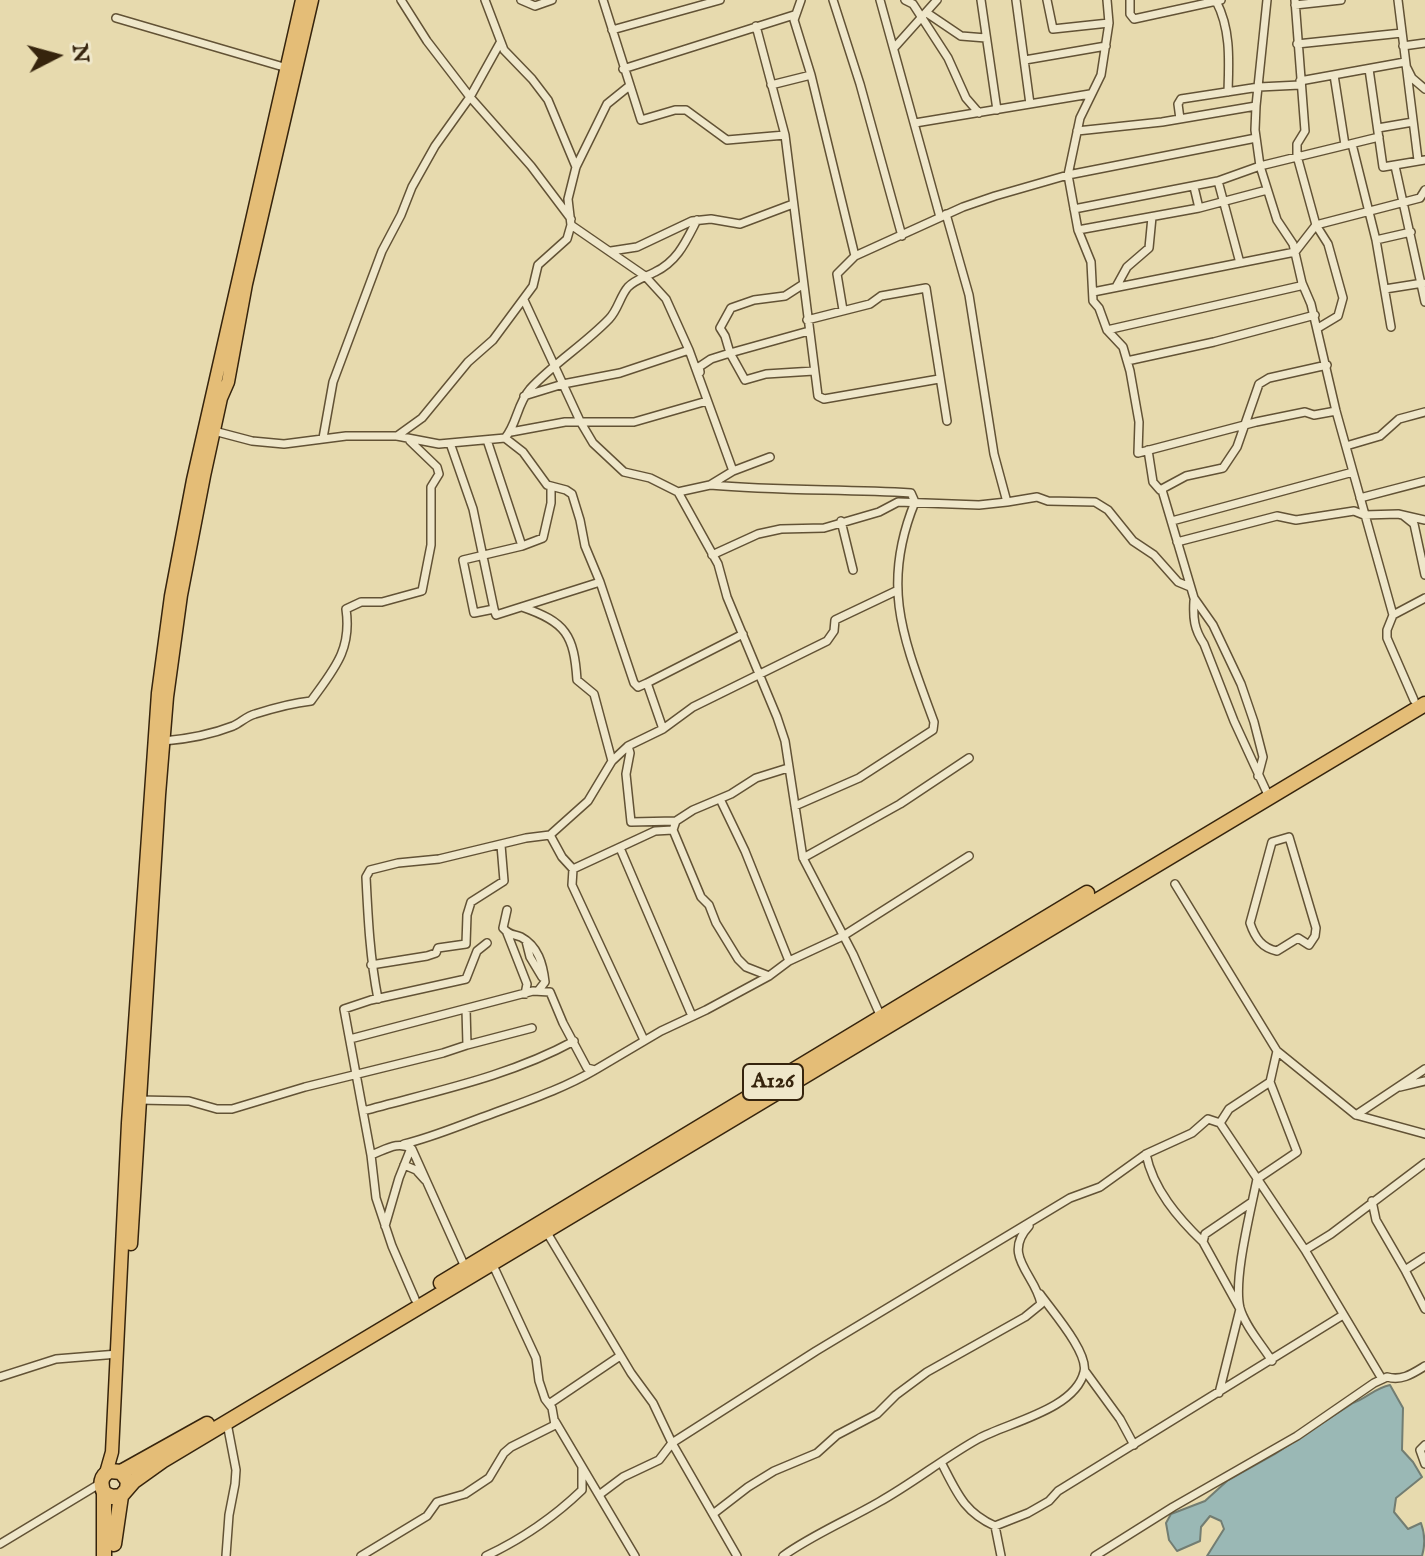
<!DOCTYPE html>
<html>
<head>
<meta charset="utf-8">
<style>
  body { margin:0 }
  #map { position:relative; width:1425px; height:1556px; overflow:hidden; background:#e7daae; font-family:"IM FELL English",serif }
  canvas { display:block }
  .north { position:absolute; left:16px; top:16px; width:80px; height:80px; -webkit-text-stroke:6px #efe7ca; paint-order:stroke; rotate:84deg; font-size:22px; font-weight:700; line-height:32px; text-align:center; color:#36240d }
  .north::after { content:''; display:block; margin:auto; width:28px; height:36px; background:#36240d; clip-path:polygon(50% 0,100% 100%,50% 72%,0 100%) }
</style>
</head>
<body>
<div id="map">
<canvas width="1425" height="1556"></canvas>
<div class="north">N</div>
</div>
<script>
const ctx = document.querySelector('canvas').getContext('2d');
ctx.lineJoin = 'round';
function fill(path, color) { ctx.fillStyle = color; ctx.fill(path, 'evenodd'); }
function trace(path, color, width, dash) { ctx.strokeStyle = color; ctx.lineWidth = width; ctx.lineCap = dash ? 'butt' : 'round'; ctx.setLineDash(dash || []); ctx.stroke(path); }
function label(font, color, halo, rows, align = 'center') {
  ctx.font = font + ' "IM FELL English",serif'; ctx.lineWidth = 7; ctx.setLineDash([]); ctx.textBaseline = 'middle'; ctx.strokeStyle = halo; ctx.fillStyle = color; for (const [text, x, y, turn = 0] of rows) {
    ctx.save(); ctx.translate(x, y); ctx.rotate((+turn || 0) * Math.PI / 180); ctx.textAlign = isNaN(turn) ? turn : align; if (halo) ctx.strokeText(text, 0, 0); ctx.fillText(text, 0, 0); ctx.restore();
  }
}
const water = new Path2D(`
  M1390,1385L1403,1408L1402,1450L1413,1462L1422,1477L1396,1498L1394,1512L1408,1529L1421,1523C1425,1534 1425,1546 1422,1556H1207L1224,1529L1221,1521L1210,1516L1201,1527L1200,1541L1177,1551L1169,1540L1166,1523L1171,1514L1205,1501L1227,1481L1275,1454L1353,1403C1367,1398 1375,1388 1390,1385Z`);
const street = new Path2D(`
  M401,0L427,41L470,97L531,166L571,219
  M485,0L504,50L532,79L548,100L576,167
  M521,0L535,6L552,0
  M603,0L641,120L675,110H686L727,140L785,135
  M801,0L794,20L811,75L855,256
  M833,0L860,84L902,236
  M880,0L940,217
  M905,0L913,4L948,58L966,98L979,113
  M981,0L997,110
  M1016,0L1030,104
  M1047,0L1053,29L1109,23
  M1107,0L1109,23L1101,75L1080,118L1068,175L1078,230L1091,262L1093,301L1099,308L1107,330L1123,347L1130,371L1139,422L1138,453L1256,422L1305,412L1314,415L1336,411
  M1130,0V14L1134,19L1221,0
  M1267,0L1256,106L1255,130L1260,166L1277,220L1293,244L1302,283L1311,304L1336,411L1393,615
  M1295,0L1305,131L1297,144V156L1316,225L1328,244L1343,298L1338,316L1318,328
  M1398,0L1418,160
  M1216,1C1231,29 1229,61 1228,92
  M1295,5L1341,0
  M927,13L961,36L986,38
  M116,18L287,68
  M756,26L785,135L818,396L824,399L939,379
  M612,30L720,0
  M1297,44L1402,33
  M1403,46L1425,43
  M894,48L937,0
  M1025,60L1106,46
  M1407,68L1412,78L1425,89
  M623,69L794,15
  M1369,69L1383,167L1425,160
  M1334,75L1345,145
  M1300,81L1405,62
  M771,85L811,75
  M1180,119L1178,104L1181,99L1259,87L1300,85
  M915,123L1090,94
  M1378,128L1413,122
  M1077,131L1162,122L1256,106
  M1352,144L1376,240L1391,327
  M1395,166L1425,302
  M1218,181L1240,263
  M1194,187L1199,208
  M1074,209L1218,181L1260,166L1379,137
  M946,214L969,295L994,454L1007,502L1037,497L1048,501L1095,502L1108,510L1133,541L1154,555L1178,582L1190,587
  M571,225L645,276L666,299L689,350L733,471
  M1078,230L1199,208L1267,190
  M1376,240L1411,232
  M611,251L637,247L692,221L711,219L740,224L793,204
  M802,285L785,296L754,300L731,308L720,328L725,336L730,353L809,331
  M1116,287L1127,267L1149,248L1152,217
  M1385,289L1423,283
  M1093,292L1295,252L1316,225L1420,198L1425,190
  M524,300L580,421L593,443L624,472L650,478L678,492L718,564L727,597L777,717L785,741L803,858L853,954L881,1017
  M843,310L837,274L855,256L963,207L995,196L1068,175L1256,138
  M807,320L870,304L881,296L926,288L947,421
  M1107,330L1300,286L1302,283
  M1127,361L1214,342L1315,315
  M700,372L699,367L711,359L730,353L745,380L766,374L814,371
  M524,396L563,384L620,373L689,350
  M214,431L252,441L284,444L346,436H397L439,444L505,438L523,452L547,485L566,490L572,494L580,520L585,546L600,582L634,683L638,687L647,683
  M511,432L565,422H634L707,401
  M397,436L422,418L468,362L493,340L533,286L538,265L567,239L571,225L568,199L576,167L607,104L628,87
  M323,438L333,382L382,251L401,215L412,187L435,146L470,97L500,43
  M505,438C517,424 517,404 530,389C554,363 585,344 609,319C618,310 620,296 628,287C636,279 646,277 655,272C678,261 686,241 697,220
  M487,440L522,546
  M450,443L473,509L494,609
  M1346,446L1380,436L1399,419L1425,412
  M1148,450L1153,482L1160,490L1186,476L1223,468L1237,447L1259,384L1269,378L1327,365
  M710,485C777,491 844,489 911,493L915,502
  M551,488V503L543,538L522,546L463,560L474,613L494,609L496,615L600,582
  M1162,490L1194,598L1213,625L1241,684L1254,722L1263,757L1258,776
  M678,492L710,485L733,471L770,457
  M1360,498L1425,481
  M1404,516L1414,524L1425,575
  M841,521L853,570
  M1172,521L1353,472
  M1177,542L1277,516L1296,520L1354,511L1364,515L1398,514L1425,520
  M712,555L758,534L781,529L824,528L879,512L898,502L979,505L1007,502
  M1194,601C1193,618 1194,629 1204,644L1234,721L1269,797
  M522,607C566,622 574,635 577,680L594,694L612,761
  M1414,700L1387,638V630L1393,615L1425,598
  M663,729L647,683L743,634
  M164,741C187,739 210,735 233,726C240,723 247,716 255,714C274,708 292,703 311,701C334,669 352,650 346,609L361,602H382L422,591L431,545V487L439,474L437,467L410,441
  M628,746L630,753L626,774L631,822L676,821L693,810L731,794L756,778L788,768
  M720,799L745,851L789,961
  M795,806L859,778L933,730L934,722C904,640 880,587 915,502
  M676,821L673,830L701,897L709,905L716,923L738,959L746,967L769,976
  M550,835L562,857L573,869L655,831L673,830
  M1289,837L1316,928L1315,936L1309,945L1298,938L1277,951C1262,948 1255,938 1250,923L1272,842Z
  M620,848L692,1016
  M803,858L900,804L969,758
  M573,869L572,885L644,1040
  M1175,884L1277,1051L1270,1082L1229,1109L1220,1123L1305,1250
  M507,910L503,928C509,935 513,934 521,937C538,946 543,964 545,982L538,991
  M507,933L527,984L525,994
  M526,941L530,957L542,977
  M371,965L427,956L436,953L438,948L466,944L467,915L471,902L504,881L501,845
  M378,999C370,958 368,918 366,877L370,870L398,863L439,859L526,838L550,835L588,801L612,761L628,746L663,729L693,707L827,641L834,631L835,620L896,591
  M350,1039L533,991L550,992L563,1023L587,1068L595,1070L661,1031L706,1010L769,976L789,961L843,936L969,856
  M467,1045L532,1028
  M1277,1051L1356,1115
  M1425,1069L1356,1115L1425,1134
  M1270,1082L1297,1152L1257,1179C1251,1210 1233,1279 1240,1308C1245,1326 1262,1345 1272,1361
  M1400,1087L1425,1081
  M139,1100L189,1101L217,1109H232L305,1087L443,1053L467,1045L466,1009
  M363,1111C435,1091 508,1077 574,1041
  M404,1144C433,1137 458,1126 486,1116C523,1102 561,1090 595,1070
  M1146,1154C1153,1189 1178,1218 1203,1242
  M371,1155C385,1150 398,1140 412,1149L465,1267
  M404,1165L416,1170L425,1180
  M1372,1201L1376,1220L1405,1270
  M385,1226L399,1178L411,1148
  M546,1231L631,1373L653,1403L672,1443L816,1351L1070,1198L1100,1187L1146,1154L1192,1133L1208,1119L1220,1123
  M1425,1257L1405,1270L1425,1309
  M415,1299L392,1246L376,1198L371,1155L344,1009L371,1000L466,979L477,951L487,943
  M1085,1371L1120,1419L1134,1445
  M0,1377L56,1359L118,1354
  M1382,1379L1305,1250L1331,1234L1425,1163
  M1219,1393L1240,1309L1203,1242L1205,1234L1252,1202
  M549,1404L620,1356
  M555,1421L635,1556
  M1425,1445L1420,1450L1425,1464
  M942,1464C957,1493 964,1512 995,1526L1028,1513L1049,1501L1058,1491L1343,1315
  M599,1495L623,1477L659,1460L672,1443L737,1556
  M713,1514L748,1487L774,1471L817,1453L837,1435L877,1414L896,1395L927,1372L1025,1317L1041,1304C1036,1275 1001,1256 1029,1226
  M995,1526L1001,1556
  M0,1544L101,1483
  M226,1556L229,1515L235,1484L236,1470L227,1423
  M361,1556L427,1516L437,1502L465,1494L489,1478L504,1453L511,1447L555,1425L552,1408L545,1399L539,1381L536,1358L492,1263
  M486,1556C522,1539 554,1517 582,1490V1467
  M783,1556C812,1535 848,1520 879,1502C913,1483 944,1458 978,1439C1006,1423 1075,1410 1084,1372C1089,1353 1052,1311 1040,1294
  M1095,1556L1173,1507L1297,1436L1374,1383L1387,1377C1402,1381 1412,1374 1425,1366`);
const primary = new Path2D(`
  M131,1244L159,795L167,697L181,595L204,476L221,398L228,382L246,284L312,0
  M106,1473L112,1452L128,1123L158,693L171,596L193,480L302,0`);
const highway = new Path2D(`
  M441,1283L1087,893
  M121,1472L207,1424
  M127,1489L128,1481L121,1472L110,1471C100,1476 100,1484 104,1493L112,1497L121,1496L134,1481L162,1461L1425,704
  M104,1493V1556
  M114,1544L121,1496`);
const shields = [
  [773,1082,60]
];
const shieldNames = [
  ["A126",773,1082]
];
fill(water, '#9ab8b5');
trace(water, '#727d72', 2);
trace(street, '#625235', 10);
trace(primary, '#36240d', 15);
trace(highway, '#36240d', 17);
trace(street, '#efe7ca', 7);
trace(primary, '#e4bd77', 12);
trace(highway, '#e4bd77', 14);
for (const [x, y, w] of shields) { const box = new Path2D(); box.roundRect(x - w / 2, y - 18, w, 36, 6); ctx.fillStyle = '#efe7ca'; ctx.fill(box); trace(box, '#36240d', 2); }
label('bold 22px', '#36240d', null, shieldNames);
</script>
</body>
</html>
